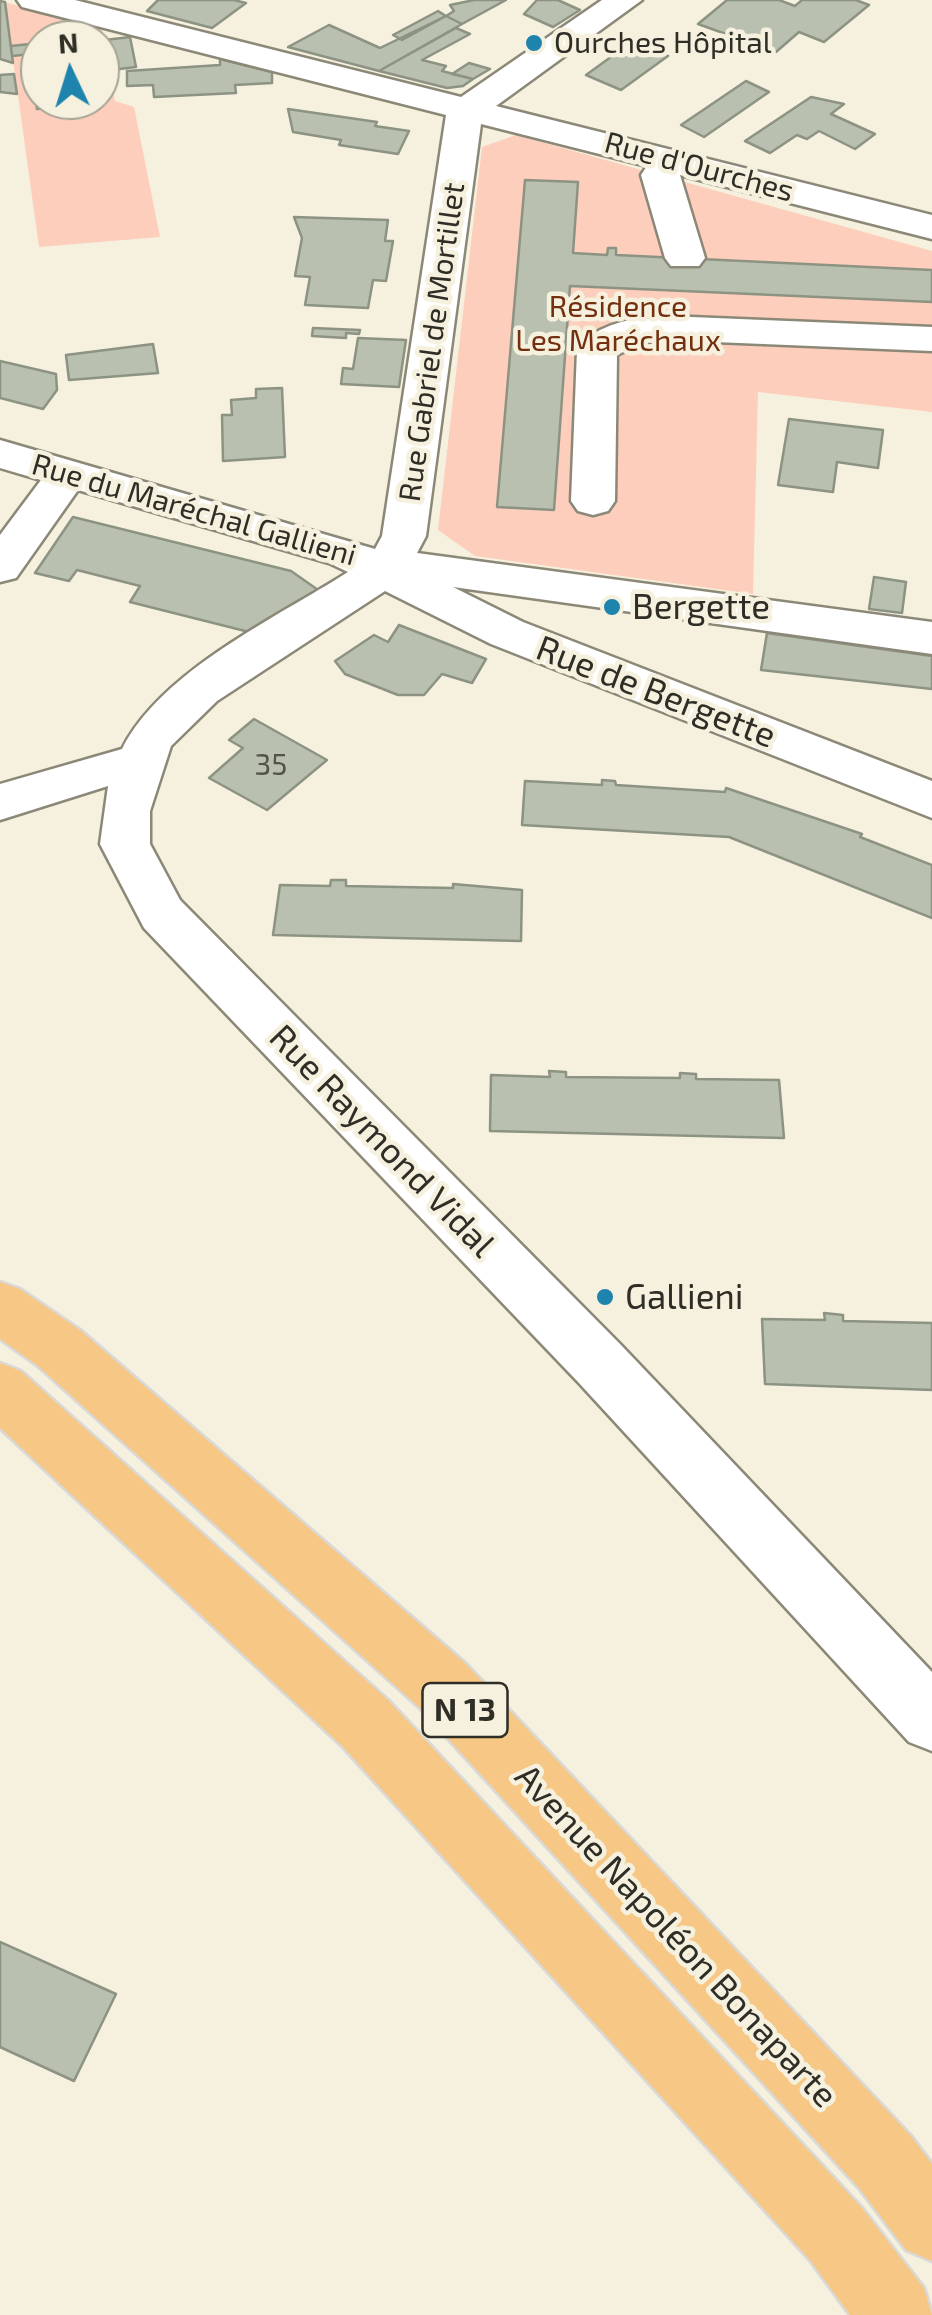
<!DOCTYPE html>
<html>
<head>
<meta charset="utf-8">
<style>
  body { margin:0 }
  #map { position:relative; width:932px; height:2315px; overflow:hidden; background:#f5f1de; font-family:"Exo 2",sans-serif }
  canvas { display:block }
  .north { position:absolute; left:20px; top:20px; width:100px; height:100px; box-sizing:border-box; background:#f5f1de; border:2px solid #a5a394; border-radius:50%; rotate:356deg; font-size:28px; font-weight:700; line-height:40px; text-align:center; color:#2e2d26 }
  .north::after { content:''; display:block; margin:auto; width:35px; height:45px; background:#1e83ad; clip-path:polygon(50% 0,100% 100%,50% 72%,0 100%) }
</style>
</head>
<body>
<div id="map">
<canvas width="932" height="2315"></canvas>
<div class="north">N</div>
</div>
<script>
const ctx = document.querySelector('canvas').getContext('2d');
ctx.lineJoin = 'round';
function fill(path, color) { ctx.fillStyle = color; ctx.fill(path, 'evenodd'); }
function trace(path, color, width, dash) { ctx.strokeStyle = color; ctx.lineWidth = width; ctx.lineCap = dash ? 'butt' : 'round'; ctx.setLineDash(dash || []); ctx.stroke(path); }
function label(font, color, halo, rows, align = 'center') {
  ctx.font = font + ' "Exo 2",sans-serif'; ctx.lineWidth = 9; ctx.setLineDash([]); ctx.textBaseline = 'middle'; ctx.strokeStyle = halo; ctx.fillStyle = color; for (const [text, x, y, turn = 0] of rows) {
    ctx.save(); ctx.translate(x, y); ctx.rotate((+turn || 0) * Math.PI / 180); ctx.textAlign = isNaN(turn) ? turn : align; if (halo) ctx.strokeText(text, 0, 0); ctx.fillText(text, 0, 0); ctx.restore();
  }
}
const green = new Path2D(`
  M5,2L102,29L115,101L134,107L160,237L39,247ZM40,40H100V100H40Z
  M516,135L932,251V412L758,392L753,594L475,556L438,530L482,147Z`);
const building = new Path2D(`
  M158,0H234L246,3L212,28L147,11Z
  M474,0H506L462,24L446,16L454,11L450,5Z
  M537,0H558L580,10L553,27L524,14Z
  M727,0H779L795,6L802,0H856L869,5L824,42L799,32L776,52L698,24Z
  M0,1L5,2L13,63L0,59Z
  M438,11L446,16L402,40L393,35Z
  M446,16L462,24L379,71L288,47L329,25L380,48Z
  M456,28L470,34L422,60L446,66L442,71L473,79L463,86L447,88L379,71Z
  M130,37L136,67L111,70L105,40Z
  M633,41L668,56L621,90L586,75Z
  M39,43L40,53L12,56L11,46Z
  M220,59L272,72V83L235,85L236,93L154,97L153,85L127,86V71L220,65Z
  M469,63L490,69L473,79L452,74Z
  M14,74L17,94L0,92V75Z
  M40,81V100L96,103L37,109L33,82Z
  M746,81L769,92L704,137L681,125Z
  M811,97L844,104L831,114L875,134L855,149L819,131L807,139L797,135L770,153L745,141Z
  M288,109L377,122L375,126L409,131L398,154L339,145L341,140L293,132Z
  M525,180L578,182L573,253L607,255L608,248H616V255L932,270V302L570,286L554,510L497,507Z
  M294,217L388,220L385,241H393L386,281L373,280L368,308L305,305L310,277L295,276L302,238Z
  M313,328L360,330L359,334L346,333V338L312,336Z
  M358,338L406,340L399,387L341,384L343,368L353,369Z
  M153,344L158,373L69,380L66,355Z
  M0,361L56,374L57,390L43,409L0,398Z
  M282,388L285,457L223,461L222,415H232L231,400L256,398V389Z
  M789,419L883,430L878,468L837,462L833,492L778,485Z
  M73,517L291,571L321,592L257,634L130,602L140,586L77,570L69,581L35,573Z
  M874,577L906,582L902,613L869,609Z
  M399,625L486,659L472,683L442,674L424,695H398L345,674L335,661L374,635L388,642Z
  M767,633L932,656V689L761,670Z
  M254,719L327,760L267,810L209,778L243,748L229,740Z
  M602,780L615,781L616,785L725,792L726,788L862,834L860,837L932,865V918L729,837L522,825L525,781L602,785Z
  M331,880H346V886L453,888V884L522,890L521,941L273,935L280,885L330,886Z
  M549,1071L566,1072V1077L680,1078V1073L696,1074V1079L779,1080L784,1138L490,1131L491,1075L550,1077Z
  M824,1313L843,1315V1321L932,1323V1390L765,1384L762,1319L825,1320Z
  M0,1942L116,1994L74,2081L0,2047Z`);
const minor = new Path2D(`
  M17,0H75L461,97L602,0H642L496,106L932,215V239L680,175L705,258L699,266H671L665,258L641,175L647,166L481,124L426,536L417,553L932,622V654L453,587L523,622L932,781V818L491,644L385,591L217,701L171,746L150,811V844L180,900L621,1345L932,1672V1751L909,1742L579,1383L144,928L100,844L108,786L0,820V784L122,749C161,671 276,618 348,572L329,563L78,490L16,578L0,582V535L41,480L0,468V440L375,549L382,536L446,115L22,7Z
  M667,316L932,327V351L667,340L641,343L617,355L615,501L608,511L593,515L578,511L571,501L577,350C595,323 636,317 667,316Z`);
const major = new Path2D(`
  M0,1282L20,1289L80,1330L466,1664L911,2136L932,2164V2261L906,2250L859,2188L420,1708L38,1366L0,1339Z
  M0,1363L21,1371L389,1701L862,2208L924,2288L932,2315H850L810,2260L343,1747L0,1428Z`);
const markers = [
  [534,43,10,"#1e83ad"],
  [612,607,10,"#1e83ad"],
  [605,1297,10,"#1e83ad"]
];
const farPoinames = [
  ["Ourches Hôpital",554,43]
];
const farStreetnames = [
  ["Rue d'Ourches",699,167,15],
  ["Rue Gabriel de Mortillet",432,342,-82],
  ["Rue du Maréchal Gallieni",194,510,16]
];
const farParknames = [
  ["Résidence",618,307],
  ["Les Maréchaux",618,341]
];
const numberNames = [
  ["35",271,765]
];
const shields = [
  [465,1710,85]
];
const shieldNames = [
  ["N 13",465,1710]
];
const poiNames = [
  ["Bergette",632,607],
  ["Gallieni",625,1297]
];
const streetNames = [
  ["Rue de Bergette",656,692,21],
  ["Rue Raymond Vidal",382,1141,46],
  ["Avenue Napoléon Bonaparte",676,1936,47]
];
fill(green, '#fdcebc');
fill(building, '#bac0af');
trace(building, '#8d9382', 2.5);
trace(minor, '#8c8877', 5);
trace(major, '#d9d9d8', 5);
fill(minor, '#fff');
fill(major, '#f7c785');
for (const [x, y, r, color] of markers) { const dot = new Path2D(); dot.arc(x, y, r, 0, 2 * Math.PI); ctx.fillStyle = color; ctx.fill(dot); trace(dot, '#f5f1de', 4); }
label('30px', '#2e2d26', '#f5f1de', farPoinames, 'left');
label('30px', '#2e2d26', '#f5f1de', farStreetnames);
label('30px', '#742f0e', '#f5f1de', farParknames);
label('30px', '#515248', null, numberNames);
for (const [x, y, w] of shields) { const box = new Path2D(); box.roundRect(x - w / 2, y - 27, w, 54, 8); ctx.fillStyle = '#f5f1de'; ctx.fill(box); trace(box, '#2e2d26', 2.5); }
label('bold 32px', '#2e2d26', null, shieldNames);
label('35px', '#2e2d26', '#f5f1de', poiNames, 'left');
label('35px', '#2e2d26', '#f5f1de', streetNames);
</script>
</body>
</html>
